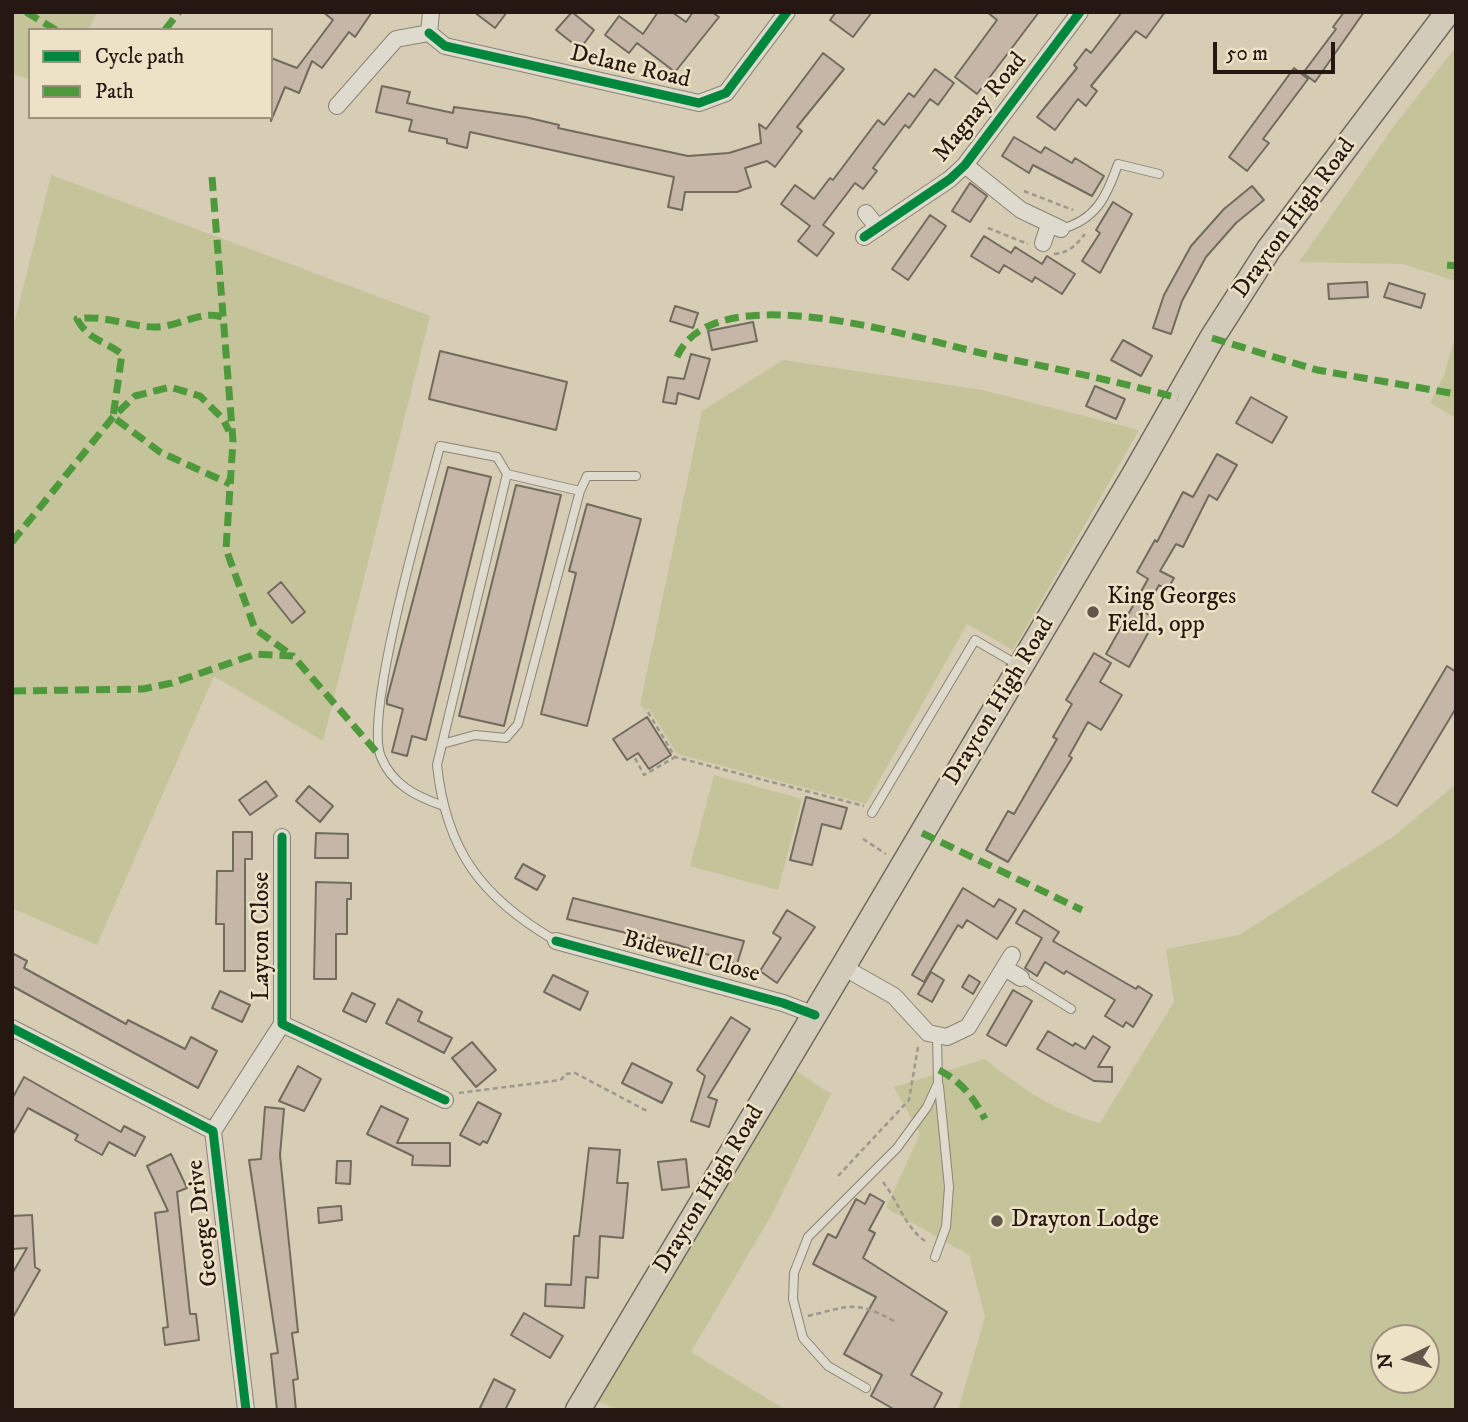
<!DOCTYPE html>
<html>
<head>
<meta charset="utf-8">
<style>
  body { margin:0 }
  #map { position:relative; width:1468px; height:1422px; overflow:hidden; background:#d6cdb4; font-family:"IM FELL DW Pica",serif }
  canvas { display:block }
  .frame { position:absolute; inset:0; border:14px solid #251712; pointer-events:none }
  .legend { position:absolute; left:28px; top:28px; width:245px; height:91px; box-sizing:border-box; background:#ede2c5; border:2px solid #9d917d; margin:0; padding:9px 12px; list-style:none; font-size:21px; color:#251712 }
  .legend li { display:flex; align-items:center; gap:14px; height:35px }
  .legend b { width:35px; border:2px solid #9d917d }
  .north { position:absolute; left:1370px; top:1324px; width:70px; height:70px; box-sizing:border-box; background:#ede2c5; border:2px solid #9d917d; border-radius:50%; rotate:265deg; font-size:19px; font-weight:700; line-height:28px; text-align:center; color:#251712 }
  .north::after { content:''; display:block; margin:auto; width:24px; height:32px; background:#63574b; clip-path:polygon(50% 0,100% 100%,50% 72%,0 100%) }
  .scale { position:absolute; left:1213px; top:42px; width:122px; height:32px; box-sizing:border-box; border:4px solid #251712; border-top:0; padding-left:9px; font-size:21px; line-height:24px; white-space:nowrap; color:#251712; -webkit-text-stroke:5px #ede2c5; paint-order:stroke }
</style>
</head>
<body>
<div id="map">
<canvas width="1468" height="1422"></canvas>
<div class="frame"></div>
<ul class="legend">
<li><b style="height:9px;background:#00873e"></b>Cycle path</li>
<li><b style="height:9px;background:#4e993c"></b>Path</li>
</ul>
<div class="north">N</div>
<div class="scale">50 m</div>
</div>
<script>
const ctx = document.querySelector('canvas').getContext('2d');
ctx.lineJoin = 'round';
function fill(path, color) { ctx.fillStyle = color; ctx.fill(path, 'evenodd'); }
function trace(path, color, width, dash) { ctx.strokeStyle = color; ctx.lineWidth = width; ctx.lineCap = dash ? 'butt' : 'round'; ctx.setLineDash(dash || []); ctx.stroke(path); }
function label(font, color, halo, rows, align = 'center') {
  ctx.font = font + ' "IM FELL DW Pica",serif'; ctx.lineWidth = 5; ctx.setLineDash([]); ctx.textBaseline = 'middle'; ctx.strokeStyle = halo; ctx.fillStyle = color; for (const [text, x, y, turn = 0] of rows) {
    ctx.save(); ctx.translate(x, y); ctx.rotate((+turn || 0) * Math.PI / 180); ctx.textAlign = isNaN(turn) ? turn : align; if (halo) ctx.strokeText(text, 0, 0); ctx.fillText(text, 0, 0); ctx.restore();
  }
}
const green = new Path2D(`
  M12,12H98L88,30H30V79L12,74Z
  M1456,47V281L1402,264L1299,262L1394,126Z
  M51,175L430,316L323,741L214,676L97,945L12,908V333Z
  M1456,334V418L1430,403L1444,375Z
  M783,360L982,390L1139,430L1013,650L967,624L866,804L677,754L649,708L645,711L640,705L702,411Z
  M714,775L802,799L778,890L690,866Z
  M1456,784V1410H958L985,1317L969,1255L886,1208L920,1134L894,1087L985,1059C1021,1088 1055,1112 1100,1123L1174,1002L1166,949L1239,935L1394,836ZM1384,1338H1426V1380H1384Z
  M792,1068L831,1094L772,1214L691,1352L786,1410H620L594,1400Z`);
const building = new Path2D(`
  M323,12H372L355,37L349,32L322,68L312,61L299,93L285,87L271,121V58L297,68L333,20Z
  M474,12H507L495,28Z
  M572,12L594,30L580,49L556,30Z
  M658,12H672L686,22L693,12H712L719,17L675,72L637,43L629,53L605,35L619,16L643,34Z
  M836,12H872L853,37L830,20Z
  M987,12H1039L977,94L955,77L997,20Z
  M1122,12H1165L1146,38L1136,31L1091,86L1097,91L1086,106L1078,99L1055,130L1037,117L1077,68L1074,65L1086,49L1091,53Z
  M1344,12H1364L1315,82L1303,73L1336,29L1333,27Z
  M823,53L844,69L797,127L802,131L775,167L767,161L745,168L751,187L737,192H685L682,210L668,207L674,177L470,132L467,148L447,143V139L409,131L412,120L376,112L382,86L410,92L407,103L453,113L454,107L525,117L559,125L558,128L688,156L729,153L761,143L759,124L766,129Z
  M1294,68L1308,79L1263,139L1269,143L1247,171L1229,157Z
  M935,69L954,83L938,105L930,99L909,128L905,125L873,168L877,171L863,189L855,183L823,225L834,233L817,256L798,241L810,226L781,204L795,185L814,199L830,178L833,180L878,120L884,125L909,93L914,97Z
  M1014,137L1041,153L1045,147L1072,163L1075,158L1104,176L1092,196L1033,165L1029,173L1002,156Z
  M970,183L987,196L970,222L952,211Z
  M1252,186L1264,200L1236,223L1206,257L1182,301L1171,334L1153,328L1164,295L1191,246L1224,209Z
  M1113,202L1132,214L1100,273L1082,261L1100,233L1096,230Z
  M930,215L946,226L908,280L892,269Z
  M984,236L1011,253L1015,247L1042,264L1047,256L1075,274L1062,294L1035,277L1032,282L1004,265L999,273L971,256Z
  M1367,282L1368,297L1329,299L1328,284Z
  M1389,283L1425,294L1421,308L1384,297Z
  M675,306L698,313L693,328L670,321Z
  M753,322L757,341L712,350L708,331Z
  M1123,340L1152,356L1141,376L1111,360Z
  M440,351L567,382L556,430L429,399Z
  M691,354L710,359L699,399L678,393L676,404L663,402L668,377L684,379Z
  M1095,386L1125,399L1116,419L1086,406Z
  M1251,397L1287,417L1272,443L1236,423Z
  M1217,454L1237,465L1217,500L1209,495L1183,547L1176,544L1160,571L1174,578L1167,590L1159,585L1144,612L1156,619L1129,667L1106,654L1148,579L1137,572L1155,540L1157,542L1183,492L1193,497Z
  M448,467L491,477L426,740L412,736L407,756L392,752L403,709L387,704V699Z
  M516,485L561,495L504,726L459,716Z
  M587,504L641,519L587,726L541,714L576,573L569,571Z
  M281,582L305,612L292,623L268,593Z
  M1094,653L1111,663L1100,682L1122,695L1101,730L1088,722L1069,756L1072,758L1008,862L986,850L1008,811L1014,814L1057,739L1053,737L1072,704L1066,700Z
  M1447,666L1456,672V708L1397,806L1372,792Z
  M647,717L671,755L649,769L638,753L627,760L613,739Z
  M266,781L277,796L250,815L239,800Z
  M309,786L333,806L320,822L296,801Z
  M806,797L847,808L841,829L822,824L812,865L790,860Z
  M233,832H252V859H245V971H224V924H216L217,871H233Z
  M316,833L348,834V858H315Z
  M523,864L545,876L537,890L515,878Z
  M316,882L351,883V899H347V934H336V979H314Z
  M963,888L994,907L999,899L1016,909L997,939L967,920L962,928L958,925L924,982L912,975Z
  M573,898L744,941L737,964L678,945L567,919Z
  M787,910L815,927L777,983L760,971L781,938L773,933Z
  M1024,910L1059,932L1053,941L1136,989L1138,986L1152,995L1133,1027L1126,1022L1123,1027L1105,1016L1115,1000L1066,971L1064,974L1045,962L1037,976L1025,968L1042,938L1016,923Z
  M12,953L27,961L24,968L126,1024L128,1020L185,1049L191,1037L217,1051L198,1088L14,987L12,989Z
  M931,972L944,980L932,1002L918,994Z
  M553,975L588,992L580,1010L544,992Z
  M969,975L980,982L973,994L962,987Z
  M1013,990L1032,1001L1006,1046L987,1035Z
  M220,991L250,1005L242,1022L212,1008Z
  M352,993L375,1004L366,1022L343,1011Z
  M398,999L422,1012L418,1021L452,1038L444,1053L386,1023Z
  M731,1017L750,1029L708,1097L717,1100L709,1127L691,1121L705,1076L697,1070Z
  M1048,1031L1073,1046L1075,1043L1085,1049L1093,1036L1110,1047L1098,1067H1112V1082L1094,1081L1037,1049Z
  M472,1042L496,1070L476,1087L452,1058Z
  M632,1063L672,1083L662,1103L622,1083Z
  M298,1066L321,1079L304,1111L279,1101Z
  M24,1077L121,1132L124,1126L145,1137L135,1156L109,1142L102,1155L75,1140L78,1135L28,1108L12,1136V1099Z
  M478,1102L501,1114L487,1143L483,1141L480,1145L460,1135Z
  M381,1106L408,1119L397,1143H450V1166L412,1165L413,1156L367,1134Z
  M265,1107L284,1109L280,1155L298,1332L292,1333L298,1379L293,1380L296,1410H277L271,1354L278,1353L249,1160L261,1159Z
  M589,1148L620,1150L617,1183H628L623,1238L600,1236L598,1278L586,1277L584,1308L545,1306L546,1284L571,1285L574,1236H579Z
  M171,1154L187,1188L177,1192L190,1314H196L199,1340L165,1345L163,1328L168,1327L155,1213L168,1211L147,1166Z
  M686,1159L689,1187L662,1190L658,1162Z
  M337,1161H351L350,1184L336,1183Z
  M870,1194L884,1202L869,1230L875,1233L863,1258L947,1312L911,1375L942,1393L933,1410H895L871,1396L882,1375L844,1354L876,1297L813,1264L828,1234L836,1238L856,1199L865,1204Z
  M341,1206L342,1220L319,1223L318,1208Z
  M32,1215L35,1267L40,1270L12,1319V1274L27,1248L12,1249V1216Z
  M524,1313L563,1336L550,1358L511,1335Z
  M494,1379L515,1390L505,1410H479Z`);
const path = new Path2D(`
  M1024,191L1073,210
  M988,228L1028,244
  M1054,254C1069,253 1076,245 1085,234
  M648,712L675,757L864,806
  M635,758L644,775L675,757
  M863,839L886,854
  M459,1093L553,1081L562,1079L565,1074L575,1073L647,1111
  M838,1176L909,1100L918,1047
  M883,1182C898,1201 906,1230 928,1243
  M808,1316C850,1306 855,1300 894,1321`);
const lane = new Path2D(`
  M1061,229C1096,220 1107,196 1118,164L1159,174
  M580,491L587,476H636
  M442,744L475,735L506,738L518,724L580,491L507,474L437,765C446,851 482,898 556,941
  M441,805C415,796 392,784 381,757C363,714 426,501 440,446L497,457L507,474
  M872,813L975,640L1018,665
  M1021,978L1071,1009
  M935,1257L946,1227L949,1187L939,1086
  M866,1388L828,1366L803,1338L793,1299L794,1273L808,1237L897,1148L927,1107L938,1083L937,1036`);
const street = new Path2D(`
  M429,33L445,46L699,103L726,93L787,12
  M337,106L396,39L429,33L431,12
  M965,165L1021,210L1061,229
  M866,213L878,228
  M864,237L950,179L965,165L1080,12
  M1043,243L1049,225
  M282,837V1024L445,1100
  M556,941L783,1003L815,1015
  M843,967L894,996L928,1033L947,1037L968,1027L1012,955
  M1005,968L1021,978
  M12,1028L213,1131L246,1410
  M213,1131L282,1024`);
const primary = new Path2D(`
  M578,1410L843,967L1135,473L1212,338L1269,249L1448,12`);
const quiet = new Path2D(`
  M26,12L56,30
  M165,30L179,12
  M212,177L233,441L226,549L255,629L293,656
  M1447,265L1456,266
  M222,317C202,310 179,326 158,327C131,328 105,314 77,319C88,340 105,341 122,354L113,417L160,452L230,484
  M1212,338L1317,370L1456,394
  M677,357C713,273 914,338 981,353C1047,367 1113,380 1178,398
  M12,542L113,417L135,396L170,387L200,396L223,419L229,431
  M12,691L143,689L172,683L256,654L293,656L380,756
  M922,833L1082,910
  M939,1070C962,1082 973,1097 985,1119`);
const cycleway = new Path2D(`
  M429,33L445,46L699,103L726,93L787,12
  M864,237L950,179L965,165L1080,12
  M282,837V1024L445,1100
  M556,941L783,1003L815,1015
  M12,1028L213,1131L246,1410`);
const markers = [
  [1093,612,7,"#63574b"],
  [997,1221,7,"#63574b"]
];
const streetNames = [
  ["Delane Road",630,68,13],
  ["Magnay Road",981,108,-51],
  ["Drayton High Road",1295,219,-54],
  ["Drayton High Road",1000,702,-59],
  ["Layton Close",263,936,-90],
  ["Bidewell Close",691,958,15],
  ["Drayton High Road",710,1190,-59],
  ["George Drive",204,1223,-97]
];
const poiNames = [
  ["King Georges",1107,598],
  ["Field, opp",1107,626],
  ["Drayton Lodge",1011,1221]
];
fill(green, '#c5c39a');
fill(building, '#c6b6a7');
trace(building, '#716b5e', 2);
trace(lane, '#8a8375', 10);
trace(street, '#8a8375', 18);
trace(primary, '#716b5e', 27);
trace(path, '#9d978e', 2.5, [5, 3.5]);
trace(lane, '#dedace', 8);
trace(street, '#dedace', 16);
trace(primary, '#d3cbb9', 24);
trace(quiet, '#4e993c', 7, [14, 7]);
trace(cycleway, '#00873e', 9);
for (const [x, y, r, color] of markers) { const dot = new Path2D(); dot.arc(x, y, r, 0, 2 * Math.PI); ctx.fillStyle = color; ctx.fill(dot); trace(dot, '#ede2c5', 2.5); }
label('24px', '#251712', '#ede2c5', streetNames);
label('24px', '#251712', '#ede2c5', poiNames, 'left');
</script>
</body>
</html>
